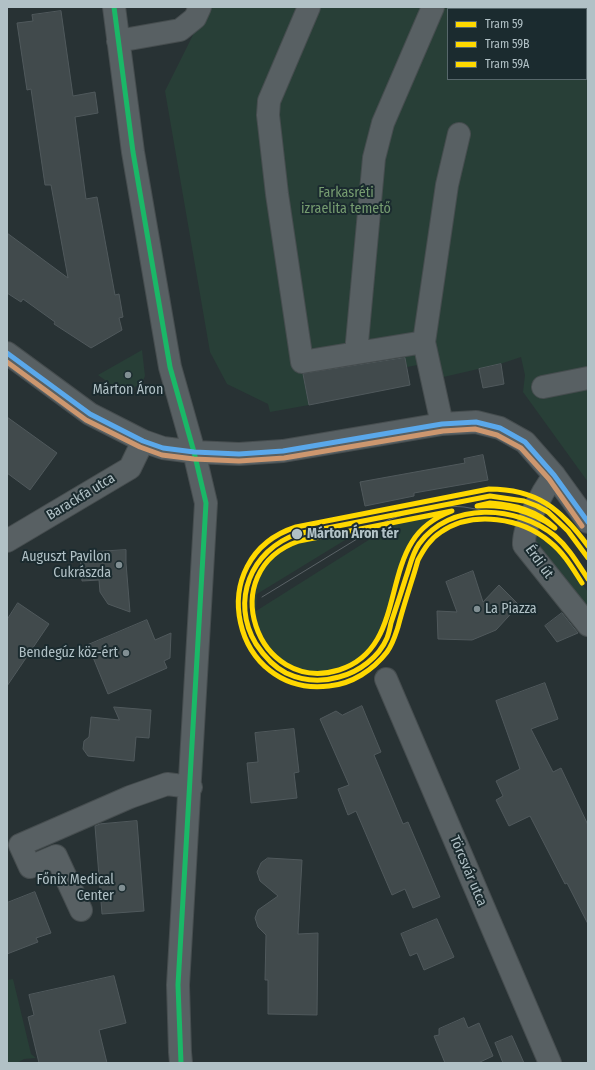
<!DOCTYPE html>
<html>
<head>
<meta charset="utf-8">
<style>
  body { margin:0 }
  #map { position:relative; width:595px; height:1070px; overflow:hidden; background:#283234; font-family:"Fira Sans Condensed",sans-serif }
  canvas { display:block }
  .frame { position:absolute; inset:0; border:8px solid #b1c1c6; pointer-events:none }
  .legend { position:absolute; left:447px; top:8px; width:140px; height:72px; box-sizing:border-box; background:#1b2b2f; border:1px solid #57676b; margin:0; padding:5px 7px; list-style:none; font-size:12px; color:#b1c1c6 }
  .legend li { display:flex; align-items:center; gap:8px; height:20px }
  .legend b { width:20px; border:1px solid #57676b }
</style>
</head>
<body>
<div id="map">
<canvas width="595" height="1070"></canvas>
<div class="frame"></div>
<ul class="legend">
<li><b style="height:5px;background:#ffd800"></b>Tram 59</li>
<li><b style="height:5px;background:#ffd800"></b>Tram 59B</li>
<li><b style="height:5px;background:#ffd800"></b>Tram 59A</li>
</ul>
</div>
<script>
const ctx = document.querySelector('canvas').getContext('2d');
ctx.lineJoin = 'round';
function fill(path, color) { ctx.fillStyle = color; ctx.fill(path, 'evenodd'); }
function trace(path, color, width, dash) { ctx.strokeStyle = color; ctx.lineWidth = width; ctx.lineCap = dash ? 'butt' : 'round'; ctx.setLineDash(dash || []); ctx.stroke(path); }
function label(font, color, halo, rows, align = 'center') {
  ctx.font = font + ' "Fira Sans Condensed",sans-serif'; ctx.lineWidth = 4; ctx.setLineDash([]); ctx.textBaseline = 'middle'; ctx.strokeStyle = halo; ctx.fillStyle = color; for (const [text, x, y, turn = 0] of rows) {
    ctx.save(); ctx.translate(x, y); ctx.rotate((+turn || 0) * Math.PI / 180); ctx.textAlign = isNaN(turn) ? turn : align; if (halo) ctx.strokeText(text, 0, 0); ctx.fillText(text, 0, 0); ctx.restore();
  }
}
const green = new Path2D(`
  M207,7H588V482L523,392L525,375L521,357L500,364L439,378L423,364L407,367L403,351L302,371L309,405L270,412L268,404L227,384L210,352L165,91ZM448,9H586V79H448Z
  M142,350L145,376L142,383L128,391H120L98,375Z
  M446,510L450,513C447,517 441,517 437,520C427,525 417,535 411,545C406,552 403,562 400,570C390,600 381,647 352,665C342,671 328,674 317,673C302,673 290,669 278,660C265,651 257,638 253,623C244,589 262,556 294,542L368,526L257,594L256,611L394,524L403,520Z
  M538,531L556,549L588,592V615L531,540Z
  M13,979L31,1054L36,1058L24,1059L17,1063H7V980Z`);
const building = new Path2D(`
  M61,11L73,96L95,92L98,113L75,117L86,199L97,197L115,295L119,294L123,317L119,318L122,330L91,348L54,324L55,322L23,299L21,302L7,293V233L68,278L51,185H45L31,89L27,90L17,23L33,21L32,15Z
  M405,358L410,385L309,405L303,374Z
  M501,364L504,384L483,388L479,369Z
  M7,417L57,453L30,490L7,473Z
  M483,455L488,480L414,493V496L365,506L360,482L465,463L464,459Z
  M126,550V563L130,612L108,604L100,592L99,580L82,581L80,553Z
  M473,571L483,602L499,585L519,605L496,630L472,640L438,639L437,611L457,612L446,582Z
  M18,603L49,624L7,686V620Z
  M562,613L578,633L557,642L545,626Z
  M147,620L155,640L171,633L170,658L164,661L167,668L108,694L88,645Z
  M545,683L558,719L531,729L553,772L561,768L588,825V924L567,883L565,884L530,816L509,826L496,800L503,796L496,781L520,769L496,701Z
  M362,706L381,752L374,755L403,824L408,822L440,897L413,908L405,889L392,895L356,811L348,815L338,789L349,785L320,719L336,711L342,715Z
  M114,707L151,710L149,738L136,737L134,761L88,756L83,749L84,741L89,737L91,717L119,720Z
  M294,729L299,772L294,773L297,798L251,803L247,763L258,762L255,733Z
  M137,821L144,911L102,914L95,826L100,824Z
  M268,858L302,860L298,934L318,933L317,1015L268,1014V980H265L266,935L258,927L255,918L258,910L278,896L260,881L257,872L261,863Z
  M35,892L51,933L36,938L38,942L7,954V903Z
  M437,919L454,957L424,970L417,953L410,956L401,934Z
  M114,976L126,1023L99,1030L107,1063H39L28,1017L34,1015L29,995Z
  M464,1018L468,1028L479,1023L493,1056L478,1063H445L434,1036L439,1035V1029Z
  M512,1036L524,1063H503L495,1043Z`);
const minor = new Path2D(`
  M114,7L133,152L170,367L194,452L206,503L178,985L180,1052L181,1063
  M309,7L269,101L268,115L277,194L302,362L424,342
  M118,41L180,30L195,18L200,7
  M7,353L90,414L143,441L163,448L194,452L239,454L283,451L442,424L476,422L500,428L525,442L554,475L588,522
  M356,353L374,158L383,123L433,7
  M543,387L588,378
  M442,424L424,342L447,185L459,134
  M554,475C543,491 523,525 524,545L588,625
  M7,541L130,468L143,441
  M386,679L550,1063
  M81,910L56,856L30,867L20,845L130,797L167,784L191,787`);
const tram = new Path2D(`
  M424,509L449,506L464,507L505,514
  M262,597L388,520L418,510`);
const bus1 = new Path2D(`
  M114,7L133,152L170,367L194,452L206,503L178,985L181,1063`);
const bus2 = new Path2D(`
  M7,353L90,414L143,441L163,448L194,452L239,454L283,451L442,424L476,422L500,428L525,442L554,475L588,522`);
const bus3 = new Path2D(`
  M7,362L86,420L140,447L162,455L194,459L239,461L284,458L443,431L475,429L497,435L521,448L549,479L582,526`);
const tram1 = new Path2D(`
  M588,558L568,531L548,512L537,506L524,501L490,496L297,534C251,550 230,601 256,644C264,656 274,667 286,673C303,681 322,682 339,677C359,672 379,657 387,638C389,633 390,628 391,623C396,608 401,593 406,577C410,566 412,554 419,544C450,501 517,505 555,536C569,548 578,564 588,579`);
const tram2 = new Path2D(`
  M582,583C573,569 564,553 550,542C522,518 473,510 441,532C430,539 424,549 418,560C416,567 414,574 412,580C407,596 402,611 398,627C395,636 393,644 387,652C373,670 352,684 329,686C233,698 200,558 296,527L489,489C537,489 561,509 588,546`);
const tram3 = new Path2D(`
  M490,503C515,505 537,510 555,528C533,511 504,504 477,506Z
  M452,511C436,517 421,527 412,542C386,584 397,652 339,670C257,695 213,571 299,541Z`);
const markers = [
  [128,375,4,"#818f93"],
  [297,534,6,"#b1c1c6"],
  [119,565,4,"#818f93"],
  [477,609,4,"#818f93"],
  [126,653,4,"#818f93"],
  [122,888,4,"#818f93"]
];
const parkNames = [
  ["Farkasréti",346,193],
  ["izraelita temető",346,209]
];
const poiNames = [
  ["Márton Áron",128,390,"center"],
  ["Auguszt Pavilon",111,557],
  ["Cukrászda",111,573],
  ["La Piazza",485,609,"left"],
  ["Bendegúz köz-ért",118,653],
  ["Főnix Medical",114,880],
  ["Center",114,896]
];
const streetNames = [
  ["Barackfa utca",81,497,-31],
  ["Érdi út",539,562,54],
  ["Törcsvár utca",468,871,67]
];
const stopNames = [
  ["Márton Áron tér",307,534]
];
fill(green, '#283f37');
fill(building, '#414a4c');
trace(building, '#50595c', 1);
trace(minor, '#464d4f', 24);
trace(minor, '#586063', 22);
trace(tram, '#5b6367', 1);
trace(bus1, '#1ab867', 5);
trace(bus2, '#5aa8eb', 5);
trace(bus3, '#cd976f', 5);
trace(tram1, '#ffd800', 5);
trace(tram2, '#ffd800', 5);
trace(tram3, '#ffd800', 5);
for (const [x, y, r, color] of markers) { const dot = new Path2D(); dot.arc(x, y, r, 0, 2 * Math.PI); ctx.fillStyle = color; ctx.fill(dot); trace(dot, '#1b2b2f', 1.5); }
label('14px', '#769c70', '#1b2b2f', parkNames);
label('14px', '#b1c1c6', '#1b2b2f', poiNames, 'right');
label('14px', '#b1c1c6', '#1b2b2f', streetNames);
label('bold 14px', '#b1c1c6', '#1b2b2f', stopNames, 'left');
</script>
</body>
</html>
